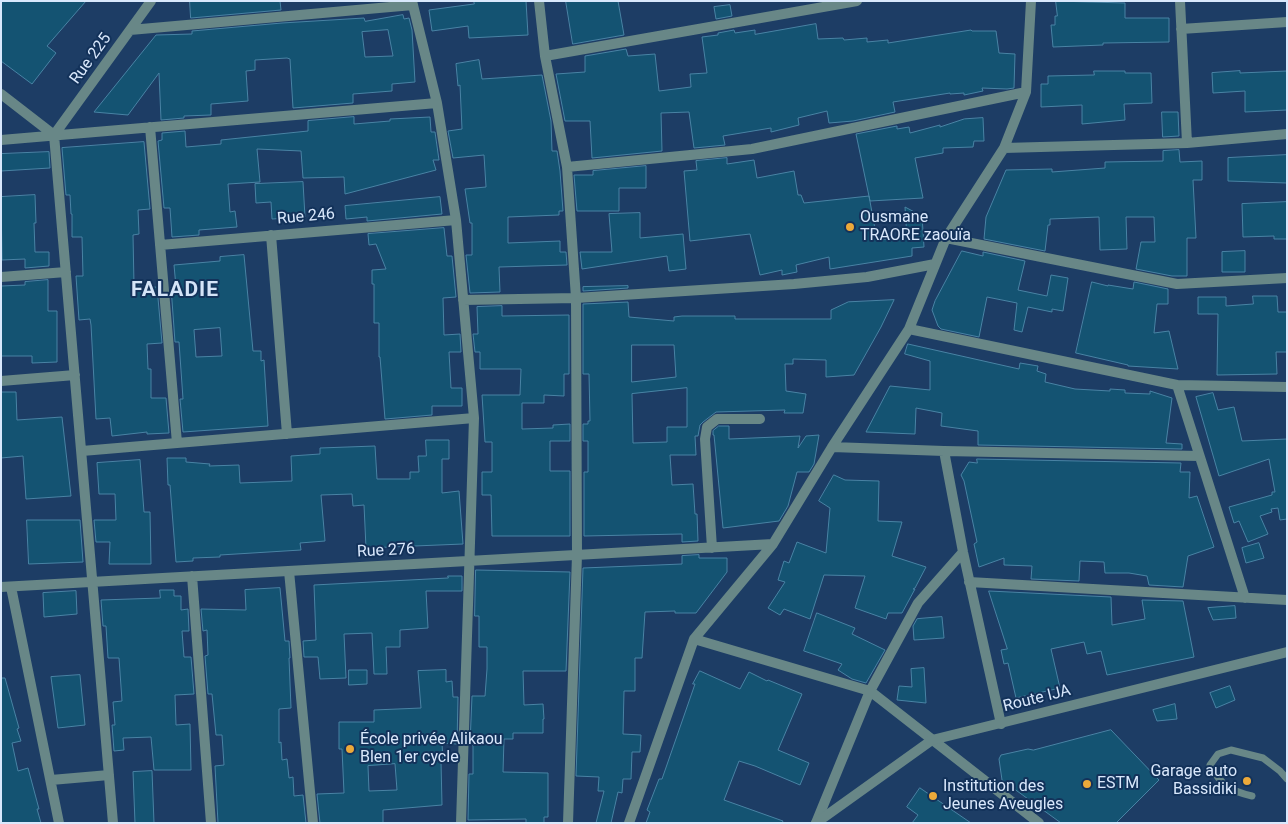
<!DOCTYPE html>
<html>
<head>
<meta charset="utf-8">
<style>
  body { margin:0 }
  #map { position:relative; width:1288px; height:824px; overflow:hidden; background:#1d3d65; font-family:Roboto,sans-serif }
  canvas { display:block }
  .frame { position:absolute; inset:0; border:2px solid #d9e8fc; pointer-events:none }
</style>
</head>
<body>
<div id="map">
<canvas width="1288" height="824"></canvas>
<div class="frame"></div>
</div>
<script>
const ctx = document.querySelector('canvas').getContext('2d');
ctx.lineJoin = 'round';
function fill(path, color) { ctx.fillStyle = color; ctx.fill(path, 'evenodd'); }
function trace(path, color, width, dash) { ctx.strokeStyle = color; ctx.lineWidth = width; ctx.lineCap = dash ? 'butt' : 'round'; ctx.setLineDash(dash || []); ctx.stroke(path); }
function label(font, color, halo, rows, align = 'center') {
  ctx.font = font + ' Roboto,sans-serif'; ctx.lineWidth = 4; ctx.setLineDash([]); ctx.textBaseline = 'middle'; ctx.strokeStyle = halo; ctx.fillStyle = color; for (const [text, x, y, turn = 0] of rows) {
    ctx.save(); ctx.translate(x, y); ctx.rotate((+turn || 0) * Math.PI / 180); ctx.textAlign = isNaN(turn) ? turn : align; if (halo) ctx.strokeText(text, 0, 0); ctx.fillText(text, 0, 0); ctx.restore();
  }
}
const building = new Path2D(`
  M1,1H86L47,46L56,53L32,84L1,61Z
  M190,1H280L281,10L191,18Z
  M474,1H526L528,35L469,38L468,26L432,31L429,10L474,4Z
  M566,1H618L624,35L573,44Z
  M1056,1L1125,3V18H1169V42L1103,43V45L1053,47L1051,25H1055V16H1057Z
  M730,5L732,16L716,19L714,7Z
  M403,15L404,19L409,18L412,30L415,82L392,84V91L353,94V103L293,108L290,59L287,58L255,60V70L246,71L248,101L211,104V115L184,116V118L161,120L159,73L128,115L94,112L156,35L192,34V31L282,23L364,18L365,21ZM388,30L393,56L365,57L362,32Z
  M816,24L818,39L843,38L844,40L867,38V42L888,40V43L971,30L972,31H996L999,53L1015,54L1014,88L1007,89L982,88L983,91L964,95V93L950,94V93L893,102L895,112L853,121L829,123L827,111L798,118L799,125L771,132V128L723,136L725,145L694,148L689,112L661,113L662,151L592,158L590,121H565L556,74L585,72V56L626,49L628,56L655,54L659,91L691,87L690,74L707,73L702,37L718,35V33L734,30L735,33L755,30V34Z
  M479,60L482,79L542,75L551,121L552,151H557L560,171L563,211H559V215L508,217V243L560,241V252H566L567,265L499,267L500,292L470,293L466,255H472V223H470L465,189L486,187L484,155L453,158L448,131L462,129L460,85L458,86L456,64Z
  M1094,71H1125V73H1151L1152,103L1124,104L1125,120L1082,124V105L1041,107V84H1048V76L1094,75Z
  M1240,71V73L1287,71V110L1245,112V91L1213,93L1212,73Z
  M1162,112H1178L1179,136L1163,137Z
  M354,117V124L390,121V119L430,117L431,132H435L439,160H433L436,170L345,194L344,177L303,178L301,151L257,149L260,182L228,184L230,212L235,211L237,227L199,230V235L172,237L170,208H164L158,141L162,140V133L185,131L186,147L221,144V140L308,131V121Z
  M983,118L984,141H974L973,147L943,148V153L915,158L923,198L870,201L856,134L897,126V129L909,127L910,133L940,125V127L964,119Z
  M144,142L150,209L138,210L139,234L133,235L134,285L139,284V288L157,287L162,343L147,344L148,369H151V398H166L169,433L147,434V432L112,436L110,418L96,419L91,325L90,319L79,320L76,276H83L82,237H72V214H71L70,195H66L62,148Z
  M1179,150L1180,162L1202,161V180H1193L1196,238H1187V276H1172L1136,269L1141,242H1155L1154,217H1126L1127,249L1100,250L1099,217L1050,219V225H1048L1045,251L984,239L986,217L1006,170L1052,169V172L1105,168V162L1163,161V151Z
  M49,152L50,168L1,171V154Z
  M1287,155V183L1228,181V158Z
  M727,158V164L754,160L757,178L794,171L798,195H801L804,203L869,196L877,240L907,238L905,207L922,216L924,247L912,248V256L830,269L829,257L796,265L797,272L782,275V270L760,275L750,234L690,241L684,171L697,170L696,161Z
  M646,166V188H619V211H577L574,175H593V171Z
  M303,182L305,217L272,219L271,202L256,203L255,184Z
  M35,195L36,223H34L35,252H49V266L25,268V259L2,260L1,197Z
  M440,197L442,214L367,221V217L346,219L345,206Z
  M1287,202V239H1274V236L1243,237L1242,204Z
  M640,213V238L683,234L686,269L669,271L667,256L582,269L580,252H612L609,214Z
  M444,228L447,256H452L456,297L443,298L444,335L460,334L461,352H449L451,388H462V406H432V415L385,419L380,357H379V323H374V284H372V270L386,269L376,244L369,245L368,234Z
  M962,251L983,256V252L1025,261L1018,290L1047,296L1051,275L1068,278L1063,311L1052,309V312L1028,307L1022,332L1014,330L1017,303L987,297L979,337L941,329L938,326L932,310L935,301Z
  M1245,251V272H1222V252Z
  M244,255L253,351H261V361L264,360L268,426L183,432L180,399H183L179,342H175L171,287H176L174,265L220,261V257ZM220,328L222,356L196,357L194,330Z
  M48,280V311H57V362L32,363V356H1V286L25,285V282Z
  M1092,282L1108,286V285L1133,289L1134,282L1168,289V304H1157L1154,333L1169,331L1178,369L1128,366V365L1076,353Z
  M628,286V288L583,291V287Z
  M1253,296H1277L1278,312H1287V352H1276L1277,374L1217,375L1218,314H1198V297H1226V306L1253,304Z
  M894,300L881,327L854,375L826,377V360L793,359V364H785L786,391L806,394L803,413H784L785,410L716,412L703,422L700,425L698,436H695L696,455H670L672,485L693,484L695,514H697L698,541L682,542V534L584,536V472H588V441H583V424H588V421H590L589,374H583V304L628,302L629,317L674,321V317L682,316H735V319H831V310L848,302ZM632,345H674L676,377L632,382ZM687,388V427H667V442L633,443L632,394Z
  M502,306V316L569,315V374H564V396L544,395V403H522V429L553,428V425L570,424V441H550V471H570V536H492L491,495H482V472H492V442H485L482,395H520L521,369H480V352H475L473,334H478L477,307Z
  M908,344L1019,369L1020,363L1038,366L1037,371L1046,374L1045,382L1075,389L1110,391V389L1125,390V393L1150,394V391L1172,398L1166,443L1182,444V449L978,445V431L941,426L942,413L916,408L915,434L866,432L890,386L930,390V361L905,354Z
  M1,392H16L17,420L62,417L71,496L26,499L23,456L1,458Z
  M1213,393L1218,410L1234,407L1242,441L1287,439V519L1280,520L1278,508L1271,509L1272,512L1260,516L1268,534L1248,542L1239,521L1234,523L1229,507L1272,495V492H1275L1269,459L1219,476L1196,397Z
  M719,426H729V439L800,436L798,448L806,436L819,435L814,464L809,472H797L788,506L779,521L723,528L714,435H713V431Z
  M426,440H449V459H442V493L459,491L463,544L366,548L364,505L353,506L352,494L321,495L325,541L300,543L301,550L220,555V557L193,558V561L176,562L170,485H168L167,458H186V462L210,464L209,466L239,465L240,483L292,481L291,456L320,454V448L375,446L377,479H410V472H419L418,456H426Z
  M977,459L1181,463L1180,472H1190L1189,498L1197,496L1214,547L1188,556L1183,587L1149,585L1147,576L1129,573H1105L1104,562L1080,561L1079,581L1031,579L1032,566L1004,565V558L979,567L974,544L977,542L964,481L961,475L969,462L977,463Z
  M140,460L144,512H150L151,564H109L110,542H96L94,520H116L115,494H99L97,463Z
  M834,475L845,480L879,481L878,521L902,522L892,556L926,567L915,588L913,589H915L902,613H888L886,619L855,608L865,576L824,575L810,619L784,609L780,615L768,608L785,582L778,580L784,561L789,563L797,542L826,553L830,508L819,501Z
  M27,520H80L83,562L29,564Z
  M1259,543L1264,558L1246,563L1242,548Z
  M699,555V558H727V572L696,613H675V611L645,612L642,658H635V691H624L623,734L641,735L640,752H632L631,779H623L622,793L618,792L611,823H596L604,791H598L599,777L576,776L583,568L682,564V556Z
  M476,570L570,572L566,671H523L524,705L543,704L544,719H543V733H513V739H504L503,772L548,773V817H544V823H526V819L468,820L469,774H473V745L470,744L472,696H485L487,669V647H479V616H475Z
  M448,576H462V591H426L428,628L400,630V647H386L387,674H374L372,633L344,634L346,678L320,679L318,657H304L303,641L316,640L314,585L448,578Z
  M280,588L285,641H289L290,658H289L291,708L279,709V743L281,742L282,760L287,759L289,778L293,777L294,796L303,795L306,823H218L215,766L224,765L222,735H216L212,694H208L205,656L208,655L207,630L203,631L201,609L246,610L245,590Z
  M160,590H174V596H181V610L188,609L189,631H182L184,657H191L194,694L175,695L176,725L190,724L191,770H154L151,737L123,738L124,750L114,751L112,725H115L113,702L122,701L119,658H108L106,626H103L101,600L160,598Z
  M76,591L77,614L44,617L43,593Z
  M989,591L1111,597L1112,625L1145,619L1142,600L1183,601L1194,657L1107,675L1101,651L1087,654L1084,642L1051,649L1060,688L1016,698L1008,663L1004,664L1001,650L1007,649Z
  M1235,606L1236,618L1213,620L1208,608Z
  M817,613L855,628L852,634L885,650L866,683L852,679L838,670L842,664L804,651Z
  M942,617L944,638L914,640L913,626L917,619Z
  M924,668L926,703L897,700L899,686L912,687L911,669Z
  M349,670H367V684L349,685Z
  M446,670V682L452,681L453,697H458L457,744L442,743L443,762H441L442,805L383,810V823H320L317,794L344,793L342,749H339V722H374V710L421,708L418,671ZM395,764L397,790L369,791L368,766Z
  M700,671L740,689L749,672L767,681L768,680L802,694L778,750L809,763L800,785L755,766L739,761L724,800L783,821L782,823H646L650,812L647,810L659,779H662L695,684H693Z
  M80,675L85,725L58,728L51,677Z
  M1,678H5L19,728L17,729L21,741L12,743L18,771L28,768L39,809H37L41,823H1Z
  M1230,686L1235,700L1216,708L1210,693Z
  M1175,704L1177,719L1157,721L1153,710Z
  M1111,730L1159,780L1116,823H1061L1002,780L999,759L1001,755L1028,749L1033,750Z
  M152,771L154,823H135L133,772Z
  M920,788L971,823H912L918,815L907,807Z`);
const service = new Path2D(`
  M1252,796C1230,791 1221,785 1210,765L1218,754L1231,750L1263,758L1280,771L1287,779`);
const minor = new Path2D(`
  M412,1L437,103L456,220L474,418L461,823
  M539,1L545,56L567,167L576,298L577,555L568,823
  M1180,1L1187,143
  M1181,29L1287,22
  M130,30L413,5
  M545,56L857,1
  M1,94L54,135
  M150,127L177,443
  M54,135L113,823
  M54,135L151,1
  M1,140L437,103
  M1004,148L1187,143L1287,134
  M567,167L752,149L1026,92
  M271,235L287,434
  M946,238L1177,284L1287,278
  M160,245L456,220
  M1,277L66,272
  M463,300L576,298L794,284L867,277L935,264
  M909,329L1177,385
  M1,381L75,375
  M832,447L944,451L1199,456
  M82,451L474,418
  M944,451L963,552L1001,724
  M712,548L705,439L707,427L717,419H760
  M289,571L313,823
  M192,576L211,823
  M969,582L1287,600
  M1,587L773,544
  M11,587L59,823
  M1245,598L1177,385L1287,387
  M694,639L870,691L1039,823
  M51,780L109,775
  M629,823L694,639L773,544L832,447L909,329L946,238L1004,148L1026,92L1031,1
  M816,823L870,691L918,603L963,552`);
const tertiary = new Path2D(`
  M816,823L932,740L1287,652`);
const markers = [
  [850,227,5,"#eca93a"],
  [350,749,5,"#eca93a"],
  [1247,781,5,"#eca93a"],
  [1087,784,5,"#eca93a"],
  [933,796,5,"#eca93a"]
];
const streetNames = [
  ["Rue 225",91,59,-54],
  ["Rue 246",306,217,-5],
  ["Rue 276",386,551,-3],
  ["Route IJA",1037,699,-14]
];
const poiNames = [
  ["Ousmane",860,218],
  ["TRAORE zaouïa",860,236],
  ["École privée Alikaou",360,740],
  ["Blen 1er cycle",360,758],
  ["Garage auto",1237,772,"right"],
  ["Bassidiki",1237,790,"right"],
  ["ESTM",1097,784],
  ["Institution des",943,787],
  ["Jeunes Aveugles",943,805]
];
const districtNames = [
  ["FALADIE",175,291]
];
fill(building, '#145372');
trace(building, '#4983a4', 1);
trace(service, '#688787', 7);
trace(minor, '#688787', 10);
trace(tertiary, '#688787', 10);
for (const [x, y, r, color] of markers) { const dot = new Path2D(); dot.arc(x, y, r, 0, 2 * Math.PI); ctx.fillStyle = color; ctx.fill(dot); trace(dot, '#13325a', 2); }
label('16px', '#d9e8fc', '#13325a', streetNames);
label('16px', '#d9e8fc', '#13325a', poiNames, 'left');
ctx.letterSpacing = '1px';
label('bold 21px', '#d5e4f8', '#13325a', districtNames);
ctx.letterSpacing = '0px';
</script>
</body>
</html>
